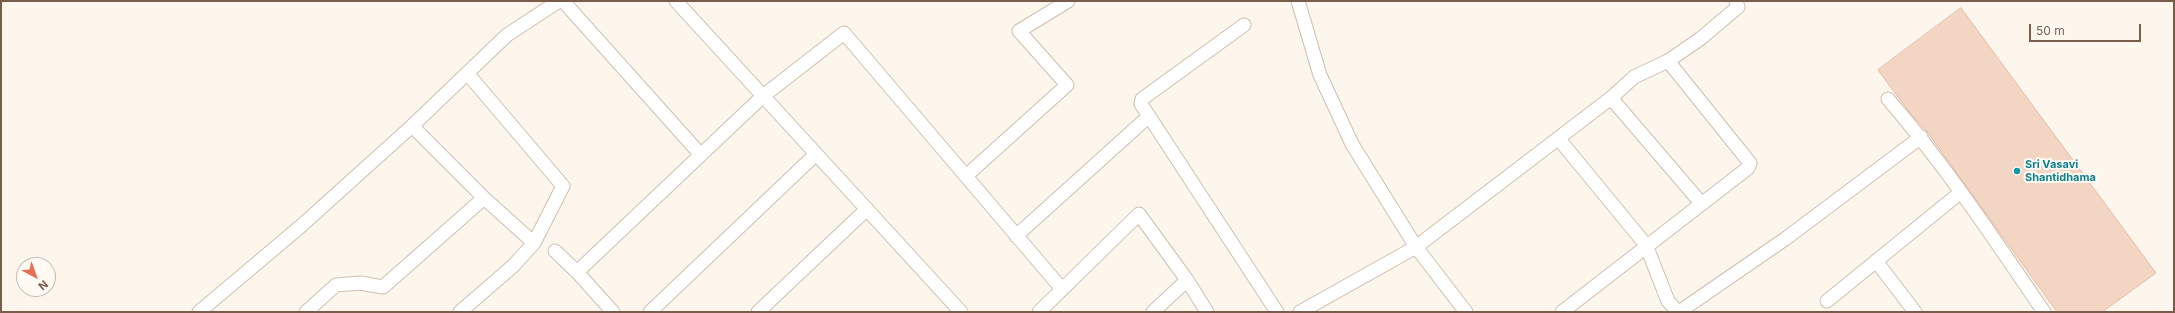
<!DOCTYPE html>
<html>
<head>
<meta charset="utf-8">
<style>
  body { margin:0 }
  #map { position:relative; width:2175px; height:313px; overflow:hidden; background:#fdf6ec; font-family:Inter,sans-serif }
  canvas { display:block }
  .frame { position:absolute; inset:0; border:2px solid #7a5c4d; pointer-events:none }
  .north { position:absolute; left:16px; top:257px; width:40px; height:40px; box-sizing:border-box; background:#fffaf3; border:1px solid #cabbb1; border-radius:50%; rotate:139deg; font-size:11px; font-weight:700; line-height:16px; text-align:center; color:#7a5c4d }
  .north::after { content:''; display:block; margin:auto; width:14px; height:18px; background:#e76f51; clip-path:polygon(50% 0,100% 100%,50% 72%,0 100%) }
  .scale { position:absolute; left:2029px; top:24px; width:112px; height:18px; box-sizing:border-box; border:2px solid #7a5c4d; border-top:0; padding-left:5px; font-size:12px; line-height:14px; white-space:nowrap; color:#7a5c4d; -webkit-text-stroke:3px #fffaf3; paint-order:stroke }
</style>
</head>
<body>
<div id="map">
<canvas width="2175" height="313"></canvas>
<div class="frame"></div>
<div class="north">N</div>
<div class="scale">50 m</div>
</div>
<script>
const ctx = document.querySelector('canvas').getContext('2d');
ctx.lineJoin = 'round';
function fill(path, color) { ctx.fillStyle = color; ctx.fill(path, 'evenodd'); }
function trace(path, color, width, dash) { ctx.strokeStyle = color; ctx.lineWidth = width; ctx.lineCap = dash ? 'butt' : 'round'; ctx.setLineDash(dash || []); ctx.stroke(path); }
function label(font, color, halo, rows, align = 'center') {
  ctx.font = font + ' Inter,sans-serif'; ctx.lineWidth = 4; ctx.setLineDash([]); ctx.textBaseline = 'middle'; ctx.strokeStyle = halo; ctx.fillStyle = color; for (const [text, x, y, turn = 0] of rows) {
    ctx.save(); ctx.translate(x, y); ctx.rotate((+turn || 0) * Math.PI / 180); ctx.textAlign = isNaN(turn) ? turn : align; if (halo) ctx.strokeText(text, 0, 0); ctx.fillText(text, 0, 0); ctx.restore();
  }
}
const building = new Path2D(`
  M1961,8L2156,273L2102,312H2057L1928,133L1910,113L1878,70Z`);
const street = new Path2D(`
  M563,1L701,155
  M676,1L961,312
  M1298,1L1320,75L1352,144L1416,247L1466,312
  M1244,25L1142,99L1141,104L1277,312
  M1611,98L1701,203
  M1888,99C1946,166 1994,239 2044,312
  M412,126L484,198L534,243
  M1558,138L1646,245L1668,301L1678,312
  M966,176L1067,85L1019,31L1068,1
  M1016,236L1148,117
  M555,251L577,272
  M1876,261L1915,312
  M1827,301L1961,192
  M199,312L301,226L412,126L507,35L559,1
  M306,312L336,285L360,283L383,287L484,198
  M460,312L513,266L534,243L563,186L467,73
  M613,312L577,272L763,96L844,33L1062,289
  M650,312L816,154
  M758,312L867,209
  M1039,312L1139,214L1187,280L1207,312
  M1153,312L1187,280
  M1300,312L1416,247L1611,98L1634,77L1668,61L1700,39L1738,7L1736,1
  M1562,312L1748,168L1750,163L1668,61
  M1679,312L1785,239L1921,137`);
const markers = [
  [2017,171,4,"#0f9aa8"]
];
const cultureNames = [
  ["Sri Vasavi",2025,165],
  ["Shantidhama",2025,178]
];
fill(building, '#f3d5c3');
trace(building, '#e6bba3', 1);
trace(street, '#d1beb0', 15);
trace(street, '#fff', 13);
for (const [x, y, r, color] of markers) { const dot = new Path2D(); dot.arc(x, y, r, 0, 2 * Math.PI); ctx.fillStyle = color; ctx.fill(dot); trace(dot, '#fffaf3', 1.5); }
label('bold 11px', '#0d838f', '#fffaf3', cultureNames, 'left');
</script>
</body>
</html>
